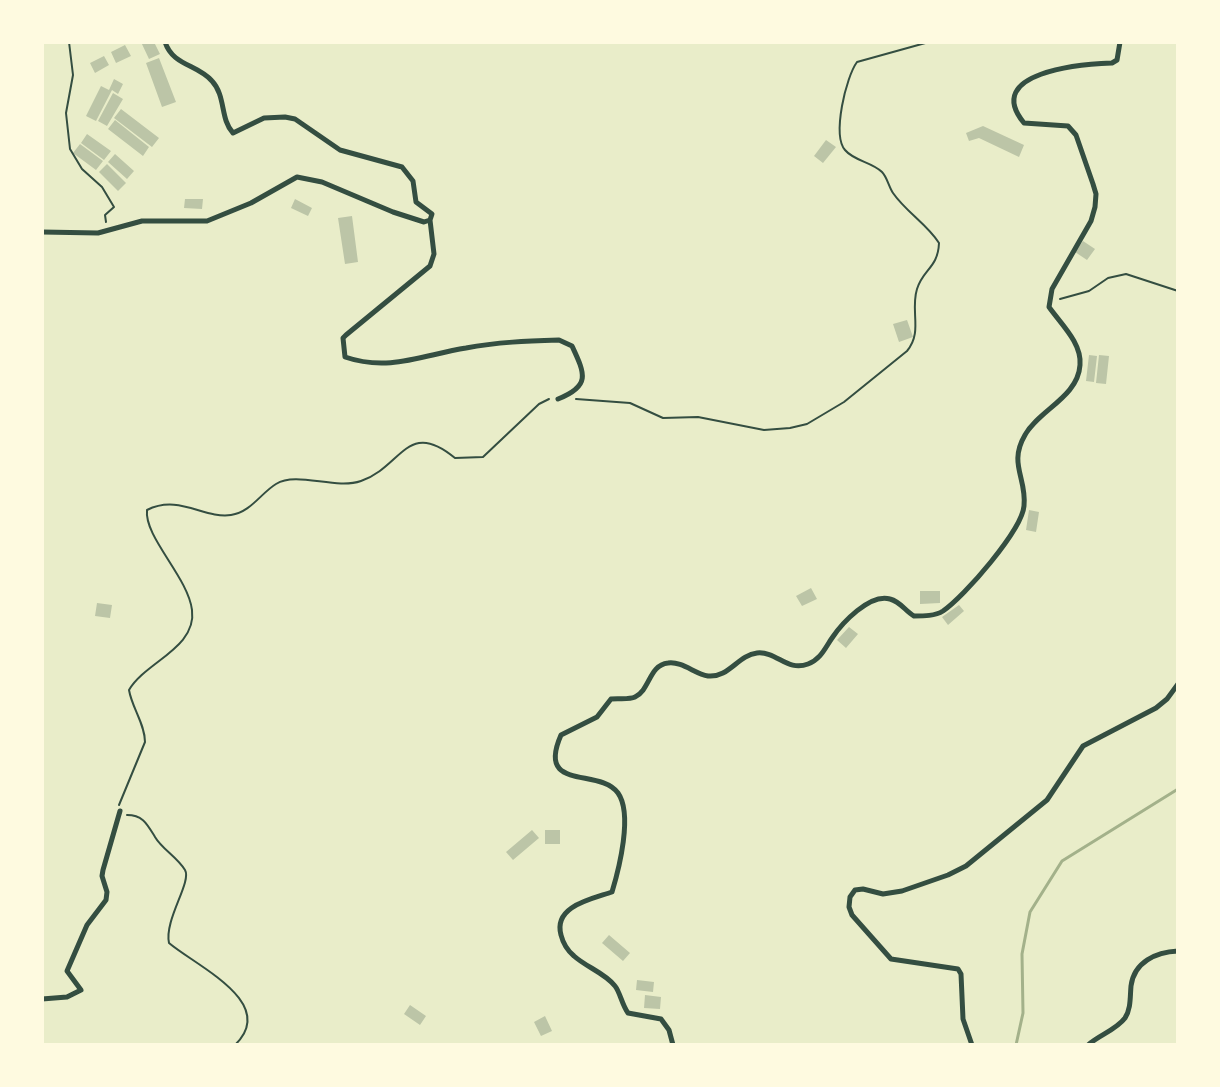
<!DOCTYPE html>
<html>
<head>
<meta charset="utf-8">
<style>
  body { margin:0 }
  #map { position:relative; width:1220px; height:1087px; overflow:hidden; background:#e9edc9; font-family:Roboto,sans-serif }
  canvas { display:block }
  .frame { position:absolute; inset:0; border:44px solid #fefae0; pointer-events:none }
</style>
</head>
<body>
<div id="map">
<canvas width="1220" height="1087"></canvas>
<div class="frame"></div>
</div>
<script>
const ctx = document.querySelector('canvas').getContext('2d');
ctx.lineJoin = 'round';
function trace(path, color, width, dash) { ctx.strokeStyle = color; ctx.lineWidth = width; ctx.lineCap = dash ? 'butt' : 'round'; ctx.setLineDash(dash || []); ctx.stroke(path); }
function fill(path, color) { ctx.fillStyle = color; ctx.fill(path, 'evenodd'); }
const stream = new Path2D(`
  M1016,1045L1023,1013L1022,954L1030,912L1062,861L1178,789`);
const building = new Path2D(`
  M141,42H154L160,54L149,59Z
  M125,45L131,56L116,63L111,52Z
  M104,56L109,65L95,73L90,63Z
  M159,58L176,102L162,107L146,63Z
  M114,79L123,84L118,94L112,90L96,121L86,116L101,86L109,90Z
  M113,93L123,99L107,126L98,121Z
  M121,109L159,138L152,147L114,118Z
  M115,120L149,147L143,156L108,129Z
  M983,126L1024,145L1019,157L979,138L969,141L966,133Z
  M87,134L111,151L104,160L81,143Z
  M826,140L836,147L823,163L814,156Z
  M80,144L103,161L96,170L73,153Z
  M115,154L134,171L127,179L108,162Z
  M107,164L126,183L118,191L99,172Z
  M185,199H203L202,209L184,208Z
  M295,199L312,208L308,216L291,208Z
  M352,216L358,262L345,264L338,218Z
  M1083,241L1095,249L1087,260L1075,252Z
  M907,320L913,337L899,342L893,324Z
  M1089,355L1097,356L1094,382L1086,381Z
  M1099,355L1109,356L1106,384L1096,383Z
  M1029,510L1039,512L1036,532L1026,530Z
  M811,588L817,599L802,606L796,596Z
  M920,591H940V603L920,604Z
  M97,603L112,605L110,618L95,616Z
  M959,605L964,611L948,625L942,617Z
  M849,627L858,634L846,648L837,640Z
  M532,830L539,838L513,860L506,852Z
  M545,830H560V844H545Z
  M609,935L630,953L623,961L602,943Z
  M637,980L654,982L653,992L636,990Z
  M645,995L661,997L660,1009L644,1008Z
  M410,1005L426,1016L420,1025L404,1014Z
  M545,1016L552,1031L541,1036L534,1022Z`);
const path = new Path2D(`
  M69,42L73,75L66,113L70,149L82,169L102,187L114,207L105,215L106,222
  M1060,299L1089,291L1108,278L1126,274L1178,291
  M576,399L630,403L663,418L698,417L764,430L790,428L807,424L844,402L907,351C923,332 910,311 917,289C923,269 938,268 939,243C927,224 906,212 893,193C889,187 887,177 882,172C872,162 854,161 845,150C832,135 846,77 857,62L929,42
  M119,805L145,742C145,724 132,708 129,690C145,662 197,648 192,610C188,577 144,537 147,510C179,494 204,519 231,515C251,512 261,493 276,484C297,471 335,490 361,481C402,467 407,418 455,458L483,457L539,404L549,399
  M127,815C143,815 147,824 155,837C162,849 177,857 185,870C192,882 164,920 169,943C196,966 279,1003 235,1045`);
const minor = new Path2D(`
  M430,220L434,254L430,266L346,335L343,338L345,357C389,372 423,355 466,348C497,342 528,341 559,340L572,346C585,374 591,386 558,399
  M42,232L98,233L142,221H207L251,203L297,177L322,182L393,212L424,222L430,220L432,214L416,202L413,181L402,167L340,150L295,119L285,117L264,118L233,133C220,119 226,96 212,81C197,64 173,66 165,42
  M42,999L67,997L81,990L67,971L87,925L106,900L107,892L102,876L103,870L120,811
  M673,1045L669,1030L661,1019L628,1013C622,1005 620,992 615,986C605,973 586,967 574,956C568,951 563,943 561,935C553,906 592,899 612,892C619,869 633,814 618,793C599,767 536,792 561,735L597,717L611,699C618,698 629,700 635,697C650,690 649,665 668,663C682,661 695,674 708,676C729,678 738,655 757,653C777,651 787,672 808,664C821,659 825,648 832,638C842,623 870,593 890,599C901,602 905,611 914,616C924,616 935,616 943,611C964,597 1022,530 1024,506C1027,478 1008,464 1025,435C1039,410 1078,397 1080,365C1082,343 1061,324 1049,307L1052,289L1091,221L1095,207L1096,194L1093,184L1076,135L1068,126L1024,123C982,72 1082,64 1112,63L1117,60L1120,42
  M972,1045L963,1019L961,974L958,969L891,959L852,915L849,907L850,897L855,890L863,889L883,894L902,891L948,875L966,866L1047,800L1083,746L1156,708L1167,699L1178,684
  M1088,1045C1099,1035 1116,1030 1125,1018C1131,1009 1130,997 1131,986C1134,962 1156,952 1178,951`);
trace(stream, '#a3b18a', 3);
fill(building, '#bcc5a7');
trace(path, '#344e41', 2);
trace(minor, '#344e41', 5);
</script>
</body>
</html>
